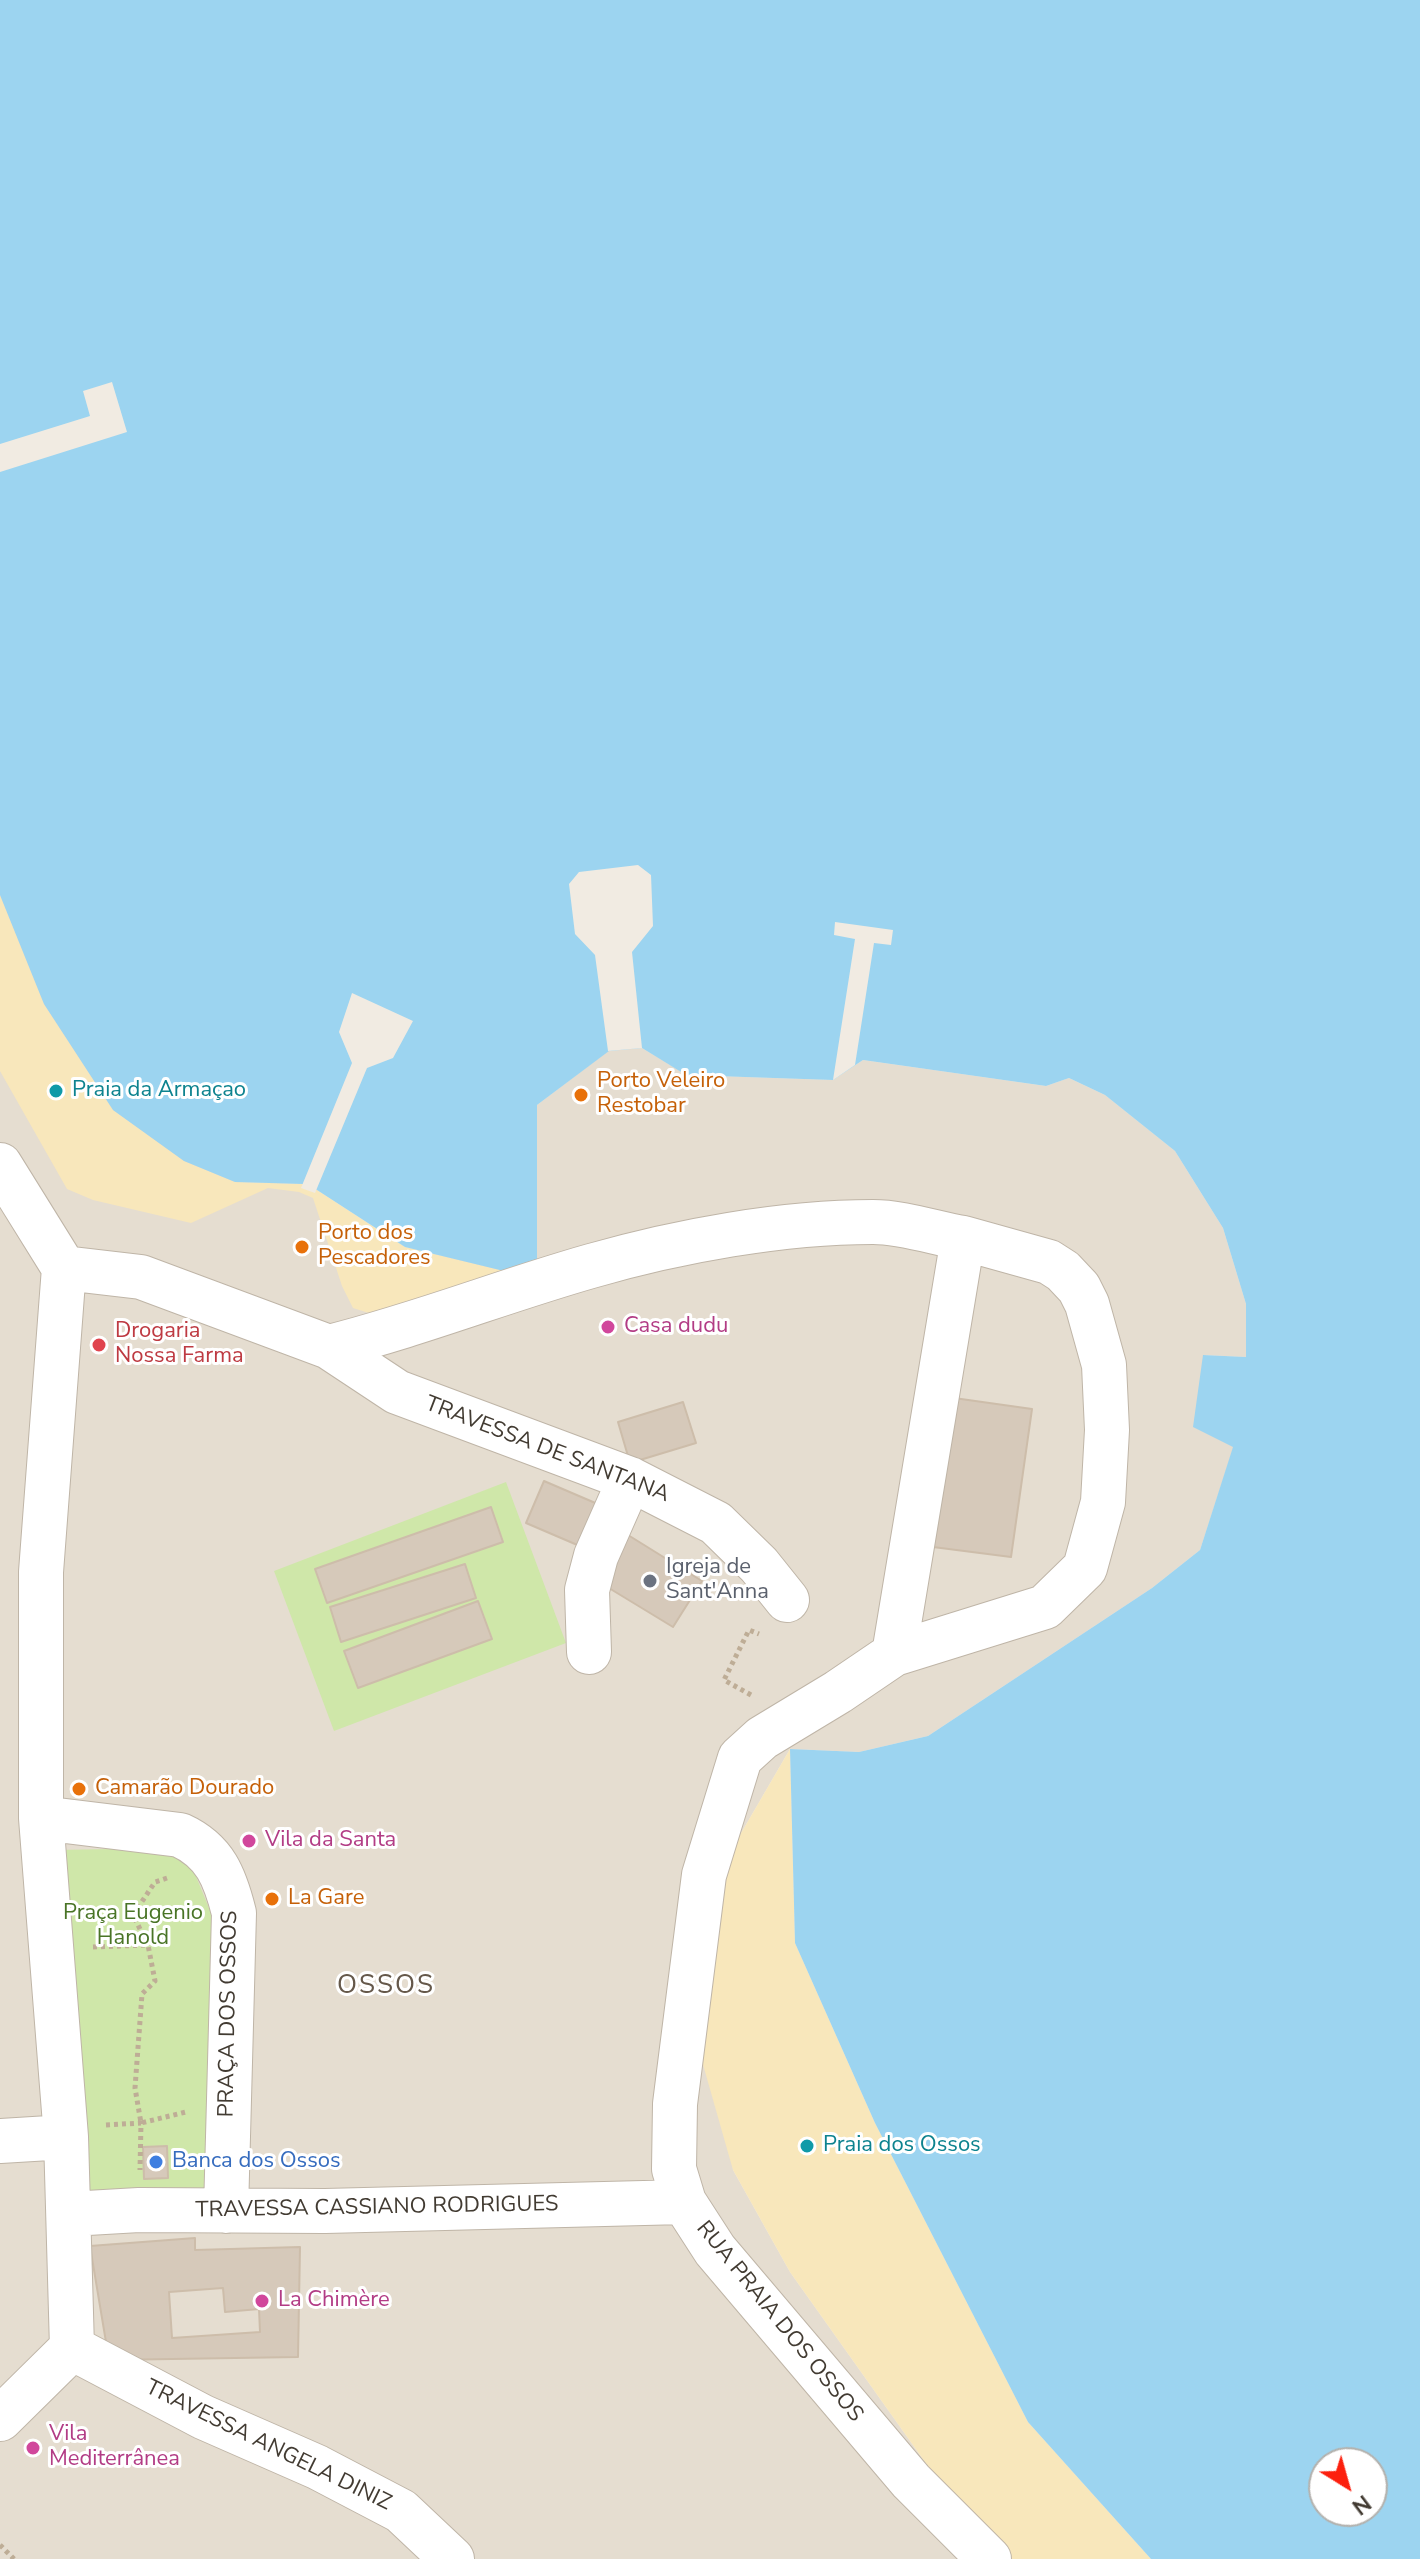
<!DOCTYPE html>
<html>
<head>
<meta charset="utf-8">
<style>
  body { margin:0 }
  #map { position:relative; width:1420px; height:2559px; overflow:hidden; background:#f1ebe2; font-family:"Nunito Sans",sans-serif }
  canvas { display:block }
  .north { position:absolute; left:1308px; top:2447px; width:80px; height:80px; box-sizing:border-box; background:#fff; border:2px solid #b3b1ad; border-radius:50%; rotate:143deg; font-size:22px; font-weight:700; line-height:32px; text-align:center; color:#423b32 }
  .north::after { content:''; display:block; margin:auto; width:28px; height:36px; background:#fc200e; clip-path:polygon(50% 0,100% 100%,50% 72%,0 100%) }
</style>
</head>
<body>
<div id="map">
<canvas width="1420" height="2559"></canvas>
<div class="north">N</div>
</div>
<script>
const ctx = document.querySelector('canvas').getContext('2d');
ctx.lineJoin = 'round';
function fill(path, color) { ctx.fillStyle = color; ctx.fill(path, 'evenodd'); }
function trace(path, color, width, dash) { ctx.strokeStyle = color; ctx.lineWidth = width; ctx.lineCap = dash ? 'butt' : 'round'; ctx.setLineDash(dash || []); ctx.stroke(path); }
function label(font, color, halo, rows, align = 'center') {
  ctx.font = font + ' "Nunito Sans",sans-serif'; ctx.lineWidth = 6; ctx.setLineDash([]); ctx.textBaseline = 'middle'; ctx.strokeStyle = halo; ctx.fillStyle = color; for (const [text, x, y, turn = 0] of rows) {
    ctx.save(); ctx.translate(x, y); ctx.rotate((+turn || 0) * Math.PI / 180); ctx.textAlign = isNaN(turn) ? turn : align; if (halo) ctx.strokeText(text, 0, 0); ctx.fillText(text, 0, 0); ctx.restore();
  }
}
const residential = new Path2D(`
  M0,895L235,1182L303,1184L405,1247L537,1278V1105L608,1051L642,1048L687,1075L833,1080L863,1060L1046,1086L1069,1078L1105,1095L1175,1151L1223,1228L1246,1304V1357L1203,1355L1234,1446L1200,1550L1152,1588L928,1736L859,1752L790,1749L726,1859L733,2170L790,2272L942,2486L1010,2559H0Z`);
const green = new Path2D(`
  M506,1482L566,1643L334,1731L274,1571Z
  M167,1848L193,1869L211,1913L213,2200H73L56,1850Z`);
const sand = new Path2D(`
  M0,895L44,1004L113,1110L184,1161L235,1182L303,1184L317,1190L405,1247L537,1279L385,1318L353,1308L342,1286L313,1198L299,1192L268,1188L191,1223L93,1200L67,1189L0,1071Z
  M790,1749L795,1943L875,2123L1028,2422L1151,2559H1010L942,2486L790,2272L733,2170L700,2054L726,1859Z`);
const water = new Path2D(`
  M0,0H1420V2559H1151L1028,2422L875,2123L795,1943L790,1749L859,1752L928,1736L1152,1588L1200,1550L1233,1447L1193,1427L1203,1355L1246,1357V1304L1223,1228L1175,1151L1105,1095L1069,1078L1046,1086L863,1060L833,1080L686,1075L642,1048L609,1051L537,1105V1279L405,1247L317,1190L303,1184L235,1182L184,1161L113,1110L44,1004L0,895ZM1324,2463H1372V2511H1324Z`);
const pier = new Path2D(`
  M112,382L127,432L0,472V444L90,416L83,391Z
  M638,865L651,875L653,926L632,952L642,1048L608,1051L595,955L575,934L569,884L579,872Z
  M835,922L893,930L891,945L874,943L855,1065L833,1080L855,939L834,935Z
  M352,993L413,1021L393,1058L367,1068L315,1193L301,1188L352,1063L339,1032Z`);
const building = new Path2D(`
  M954,1398L1032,1409L1011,1557L933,1547Z
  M683,1402L696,1443L630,1463L618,1422Z
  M544,1481L600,1505L582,1547L526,1523Z
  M491,1507L503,1542L327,1603L315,1569Z
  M628,1535L702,1581L673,1627L599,1582Z
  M465,1564L476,1598L341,1642L330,1607Z
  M478,1601L492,1639L358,1688L344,1651Z
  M167,2146L168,2178L144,2179L143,2147Z
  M195,2238V2250L300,2247L298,2357L109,2360L90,2246ZM223,2288L225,2312L259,2309L260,2332L172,2338L169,2292Z`);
const path = new Path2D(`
  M751,1695L724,1680L749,1630L759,1634
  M167,1878L155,1882L133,1915L148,1945L155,1981L142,1994L135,2088L141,2123L186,2112
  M93,1947L148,1945
  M106,2125L141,2123L140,2170
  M0,2545L14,2559`);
const minor = new Path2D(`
  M0,1165L64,1268L41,1572V1818L66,2137L72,2348
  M64,1268L141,1277L329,1347L397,1392L630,1479L716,1523L759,1565L787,1600
  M329,1347C418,1325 503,1291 591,1266C678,1241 782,1222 873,1222C902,1222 935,1233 963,1238
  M589,1652L587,1590L596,1556L630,1479
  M894,1654L1045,1607L1085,1568L1103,1502L1107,1430L1104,1365L1087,1304L1079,1288L1063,1271L1049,1262L963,1238L894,1654L838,1692L762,1738L740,1758L704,1875L675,2104L674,2169L684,2202L715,2250L911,2481L989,2559
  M41,1818L180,1835C215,1851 225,1877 234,1913L226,2211
  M0,2141L66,2137
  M70,2214L139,2210L325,2211L684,2202
  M72,2348L203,2417L317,2467L401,2511L452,2559
  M0,2419L72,2348`);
const markers = [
  [56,1091,8,"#0f9aa8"],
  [581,1095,8,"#e8710a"],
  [302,1247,8,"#e8710a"],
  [608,1327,8,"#d1479c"],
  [99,1345,8,"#e0444e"],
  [650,1581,8,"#6b7280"],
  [79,1789,8,"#e8710a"],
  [249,1841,8,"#d1479c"],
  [272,1899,8,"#e8710a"],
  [807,2146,8,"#0f9aa8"],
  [156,2162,8,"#3f7fe0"],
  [262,2301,8,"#d1479c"],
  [33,2448,8,"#d1479c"]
];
const foodNames = [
  ["Porto Veleiro",597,1082],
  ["Restobar",597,1107],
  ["Porto dos",318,1234],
  ["Pescadores",318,1259],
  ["Camarão Dourado",95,1789],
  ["La Gare",288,1899]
];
const cultureNames = [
  ["Praia da Armaçao",72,1091],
  ["Praia dos Ossos",823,2146]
];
const hotelNames = [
  ["Casa dudu",624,1327],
  ["Vila da Santa",265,1841],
  ["La Chimère",278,2301],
  ["Vila",49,2435],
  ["Mediterrânea",49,2460]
];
const healthNames = [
  ["Drogaria",115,1332],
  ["Nossa Farma",115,1357]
];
const streetNames = [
  ["TRAVESSA DE SANTANA",547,1450,21],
  ["PRAÇA DOS OSSOS",229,2014,-89],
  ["TRAVESSA CASSIANO RODRIGUES",377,2208,-1],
  ["RUA PRAIA DOS OSSOS",779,2322,51],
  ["TRAVESSA ANGELA DINIZ",268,2446,26]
];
const worshipNames = [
  ["Igreja de",666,1568],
  ["Sant'Anna",666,1593]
];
const parkNames = [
  ["Praça Eugenio",133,1914],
  ["Hanold",133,1939]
];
const shopNames = [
  ["Banca dos Ossos",172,2162]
];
const quarterNames = [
  ["OSSOS",386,1987]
];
fill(residential, '#e5ddd0');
fill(green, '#cfe7a9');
fill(sand, '#f8e7bb');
fill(water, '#9cd4f0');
fill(pier, '#f1ebe2');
fill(building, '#d6c9ba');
trace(building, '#cdbdaa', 2);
trace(minor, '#bfb5a7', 46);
trace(path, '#bead96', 5, [4, 4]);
trace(minor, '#fff', 44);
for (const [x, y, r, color] of markers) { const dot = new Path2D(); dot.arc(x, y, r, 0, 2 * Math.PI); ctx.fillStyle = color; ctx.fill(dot); trace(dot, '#fff', 3); }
label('22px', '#c56008', '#fff', foodNames, 'left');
label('22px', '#0d838f', '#fff', cultureNames, 'left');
label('22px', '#b23c85', '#fff', hotelNames, 'left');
label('22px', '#be3a42', '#fff', healthNames, 'left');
label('22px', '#423b32', '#fff', streetNames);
label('22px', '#5b616d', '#fff', worshipNames, 'left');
label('22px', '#497426', '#fff', parkNames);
label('22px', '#366cbe', '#fff', shopNames, 'left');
ctx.letterSpacing = '2px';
label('26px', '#65584a', '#fff', quarterNames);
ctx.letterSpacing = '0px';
</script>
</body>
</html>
